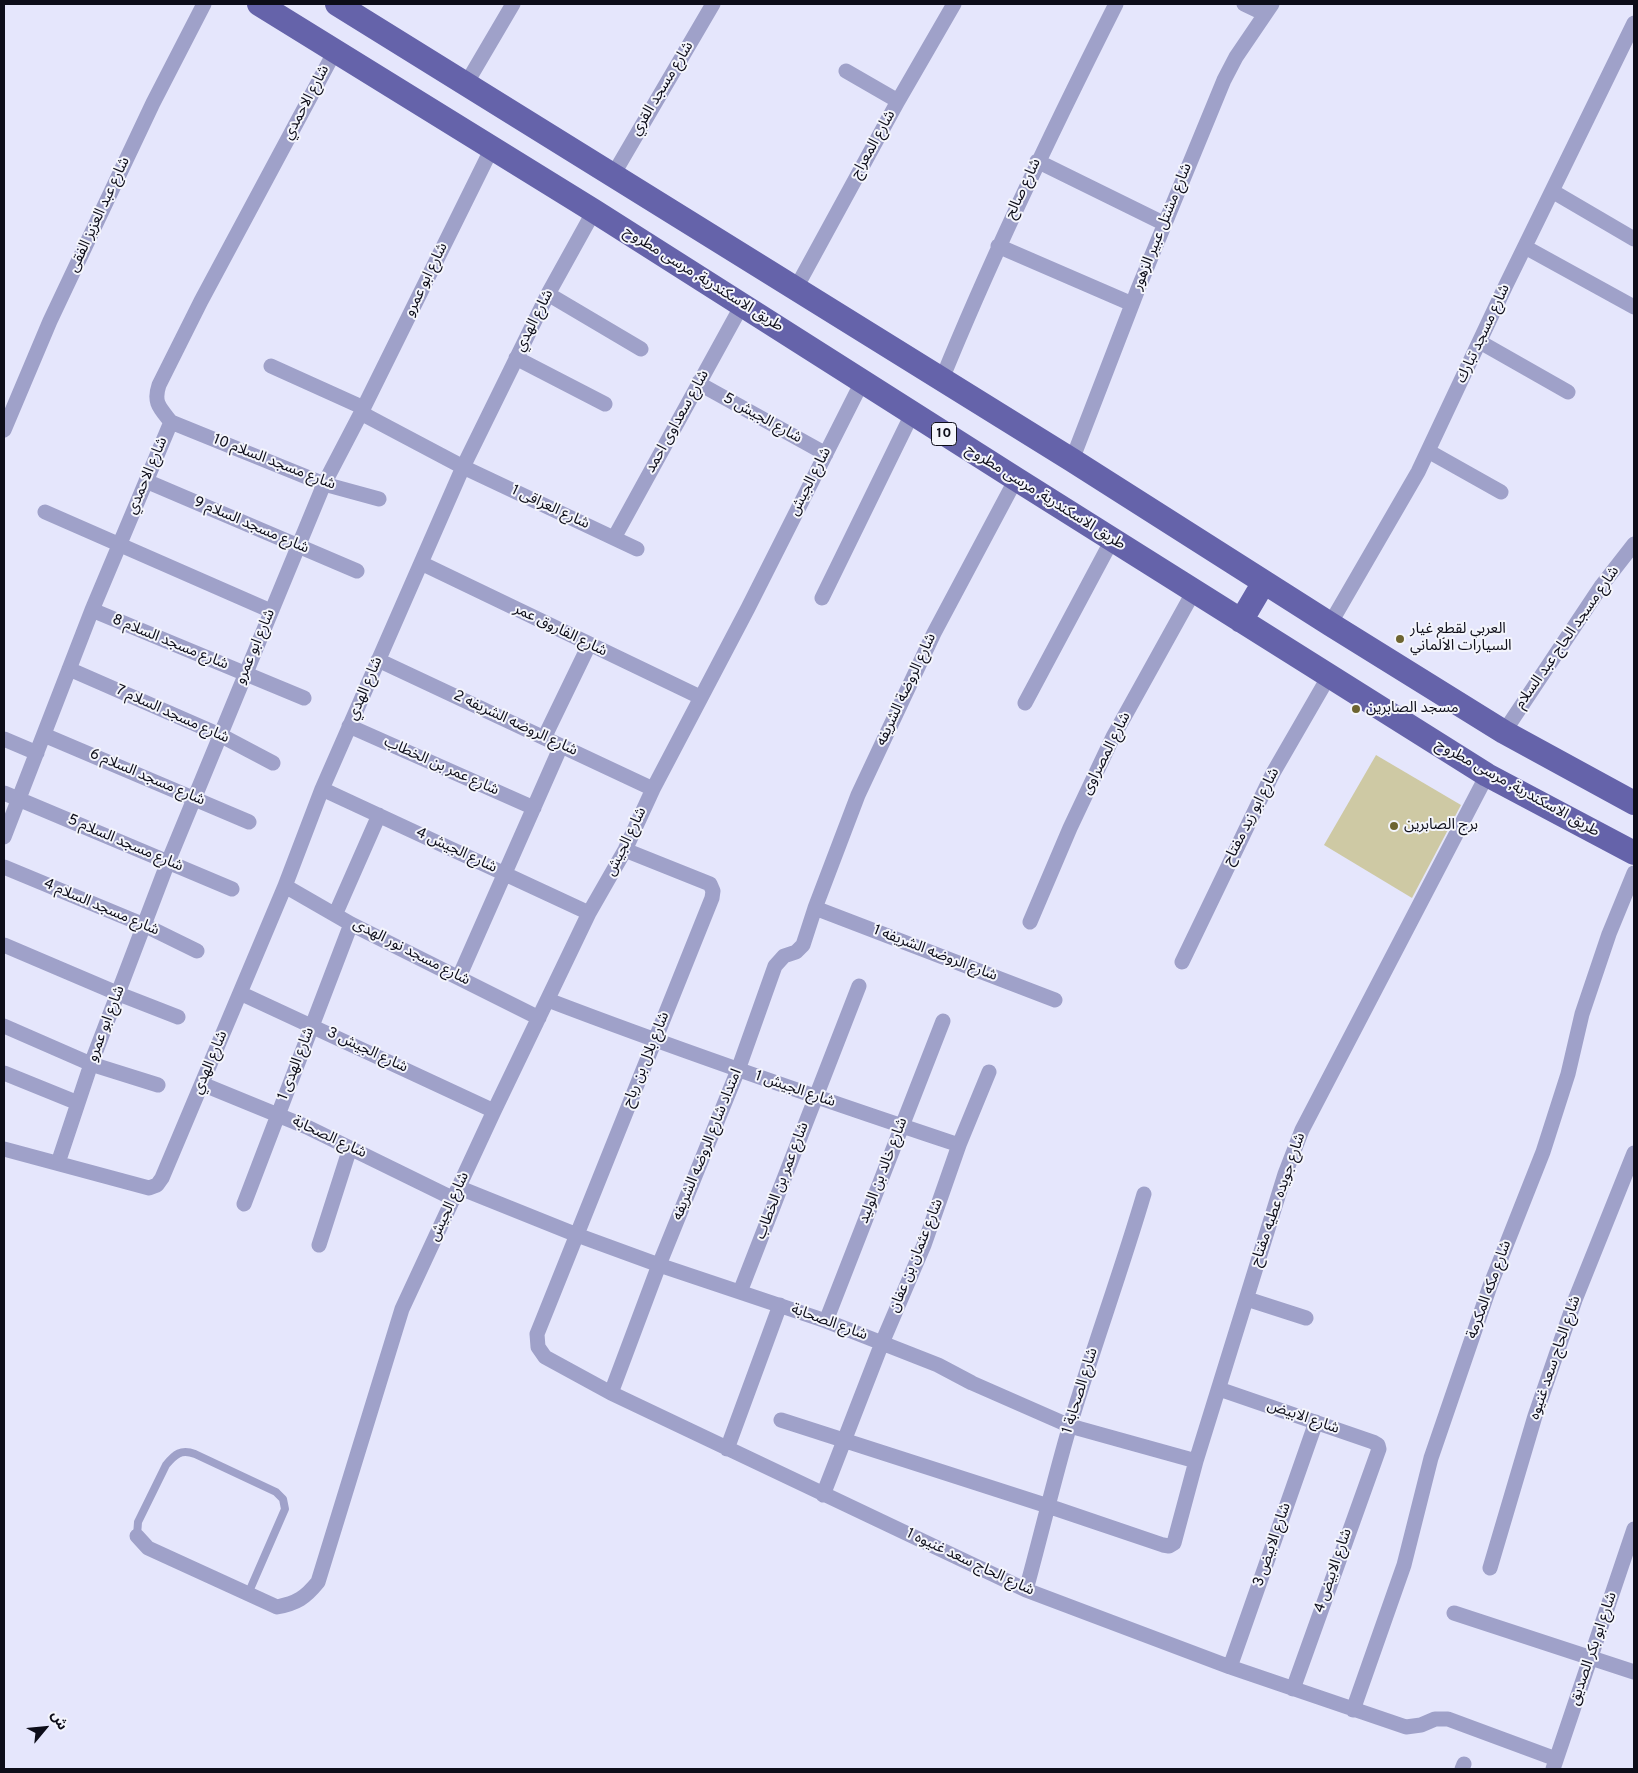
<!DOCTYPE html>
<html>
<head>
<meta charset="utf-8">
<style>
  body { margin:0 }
  #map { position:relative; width:1638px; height:1773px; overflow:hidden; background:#e5e6fc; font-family:Overpass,"Noto Sans Arabic",sans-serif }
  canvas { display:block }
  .frame { position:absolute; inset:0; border:5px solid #0d0d19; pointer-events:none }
  .north { position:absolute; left:20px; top:1703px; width:50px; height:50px; -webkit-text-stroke:4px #f4f5fc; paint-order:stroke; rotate:62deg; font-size:14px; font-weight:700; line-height:20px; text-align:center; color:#0d0d19 }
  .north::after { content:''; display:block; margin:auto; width:18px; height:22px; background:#0d0d19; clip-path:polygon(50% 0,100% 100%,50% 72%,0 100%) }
</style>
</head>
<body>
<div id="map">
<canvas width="1638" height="1773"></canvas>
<div class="frame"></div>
<div class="north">ش</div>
</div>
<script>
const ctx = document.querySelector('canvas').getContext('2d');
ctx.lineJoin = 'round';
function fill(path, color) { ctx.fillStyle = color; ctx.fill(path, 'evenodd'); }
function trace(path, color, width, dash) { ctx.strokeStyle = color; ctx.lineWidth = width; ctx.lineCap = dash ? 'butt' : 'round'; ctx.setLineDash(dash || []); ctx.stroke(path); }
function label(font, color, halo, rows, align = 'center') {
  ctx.font = font + ' Overpass,"Noto Sans Arabic",sans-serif'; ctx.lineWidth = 4; ctx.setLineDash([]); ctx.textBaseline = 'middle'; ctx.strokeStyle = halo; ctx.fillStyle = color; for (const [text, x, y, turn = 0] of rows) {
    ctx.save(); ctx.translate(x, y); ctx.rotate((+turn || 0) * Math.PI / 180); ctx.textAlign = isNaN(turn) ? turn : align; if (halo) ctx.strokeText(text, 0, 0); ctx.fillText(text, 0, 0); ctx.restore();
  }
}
const building = new Path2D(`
  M1376,755L1461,805L1412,898L1324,845Z`);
const service = new Path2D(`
  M137,1536L138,1522L166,1465C175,1454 181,1449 195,1454L276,1492L283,1499L285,1509L248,1594`);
const minor = new Path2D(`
  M1244,4L1265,14
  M846,71L898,101
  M466,84L513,4
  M1037,161L1165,224
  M613,175L713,4
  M1552,191L1634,239
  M998,246L1132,304
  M1525,247L1634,307
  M796,288L898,101L954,4
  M548,294L641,349
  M1480,342L1568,392
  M516,358L605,404
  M271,366L364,408
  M942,379C994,251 1054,127 1116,4
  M698,383L826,454
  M361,413L463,467L637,549
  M171,422L324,484L379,499
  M4,430L50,321L153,103L204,4
  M1428,451L1501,492
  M1072,460L1138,289L1224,80L1236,57L1272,4
  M146,481L357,571
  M45,512L271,611
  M614,538L742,305
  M421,563L700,697
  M822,598L912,414
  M92,610L304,698
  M1330,624L1418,472L1506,285L1634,23
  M378,660L653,789
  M69,669L220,735L273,763
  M1025,703L1112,540
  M349,726L534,808
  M1504,732L1602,585L1634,544
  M44,735L249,822
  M544,738L589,645
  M4,739L37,753
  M322,789L589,913
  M4,793L232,889
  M4,837L92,610L171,422C160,408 153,403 159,385L201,301L335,51
  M625,850L710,884L713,891L712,898L537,1334L538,1347L545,1357L611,1393L1026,1590L1230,1667L1406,1727L1421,1725L1435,1719H1448L1556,1759
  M4,867L144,925L197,951
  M285,886L351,924L539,1018
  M815,908L1055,1000
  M335,915L379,815
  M1030,922L1070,828L1113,737L1194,591
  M4,945L119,994L178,1017
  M1182,962L1273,773L1329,676
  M459,977L561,746
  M240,993L494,1111
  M548,1000C684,1052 821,1099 959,1145
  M4,1026L91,1064L158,1085
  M4,1073L78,1103
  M202,1084L307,1127L454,1199
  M4,1149L149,1188L157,1185L162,1178L285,886L322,789L463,467L548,294L594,211
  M58,1163L91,1064L168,862L324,484L361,413L492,148
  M460,1188L577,1235L659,1265L826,1321L938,1365L972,1383L1070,1426L1196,1461
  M244,1204L351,924
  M319,1245L350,1148
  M740,1292L859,986
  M1247,1299L1306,1318
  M826,1321L943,1021
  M1219,1389L1373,1442L1378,1445L1379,1449L1293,1689
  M611,1393L659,1265L738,1070L775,966L784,956L796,952L803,945L815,908L858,795L934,633L1016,479
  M781,1420L1048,1506L1163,1545L1169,1546L1174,1543L1196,1461L1285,1174L1302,1130L1487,775
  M727,1449L780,1305
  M823,1495L882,1343L924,1245L959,1145L989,1072
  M137,1536L148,1548L277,1607C297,1603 305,1598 318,1582L402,1309L494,1111L589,913L625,850L653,789L748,608L862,382
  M1490,1568L1535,1416L1575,1300L1634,1153
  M1026,1590C1041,1535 1054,1480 1070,1425C1093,1348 1121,1272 1144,1194
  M1454,1613L1634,1672
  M1230,1667L1316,1422
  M1353,1710L1404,1565L1431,1458L1490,1286L1543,1152L1568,1074L1582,1014L1609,934L1634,873
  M1462,1769L1464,1764
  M1553,1769L1634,1529`);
const primary = new Path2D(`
  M259,4L594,211L1016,479L1487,775L1634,853
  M337,4L1072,460L1330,624L1504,732L1634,803
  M1241,621L1264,582`);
const markers = [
  [1400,639,5,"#6d6431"],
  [1356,709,5,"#6d6431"],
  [1394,826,5,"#6d6431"]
];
const shields = [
  [944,434,25]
];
const shieldNames = [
  ["10",944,434]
];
const streetNames = [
  ["شارع مسجد القري",663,89,-59],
  ["شارع الاحمدي",307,103,-62],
  ["شارع المعراج",874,145,-61],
  ["شارع صالح",1024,189,-65],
  ["شارع عبد العزيز الفقى",100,215,-65],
  ["شارع مشتل عبير الزهور",1163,227,-68],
  ["شارع ابو عمرو",427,280,-64],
  ["طريق الاسكندرية, مرسى مطروح",703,280,32],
  ["شارع الهدي",535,321,-63],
  ["شارع مسجد تبارك",1484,334,-65],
  ["شارع الجيش 5",762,419,29],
  ["شارع سعداوى احمد",678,422,-61],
  ["شارع مسجد السلام 10",274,463,21],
  ["شارع الاحمدي",148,476,-67],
  ["شارع الجيش",811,482,-63],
  ["طريق الاسكندرية, مرسى مطروح",1045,498,32],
  ["شارع العراقى 1",550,508,25],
  ["شارع مسجد السلام 9",251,526,23],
  ["شارع الفاروق عمر",560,631,26],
  ["شارع مسجد الحاج عبد السلام",1568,638,-55],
  ["شارع مسجد السلام 8",170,643,22],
  ["شارع ابو عمرو",256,647,-67],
  ["شارع الهدي",366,689,-67],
  ["شارع الروضة الشريفه",907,690,-65],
  ["شارع مسجد السلام 7",172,715,24],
  ["شارع الروضه الشريفه 2",515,724,25],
  ["شارع المصراوى",1107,754,-63],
  ["شارع عمر بن الخطاب",441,767,24],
  ["شارع مسجد السلام 6",147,778,23],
  ["طريق الاسكندرية, مرسى مطروح",1517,789,29],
  ["شارع ابو زيد مفتاح",1252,817,-63],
  ["شارع الجيش",627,842,-64],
  ["شارع مسجد السلام 5",125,844,23],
  ["شارع الجيش 4",456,851,25],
  ["شارع مسجد السلام 4",101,908,23],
  ["شارع مسجد نور الهدى",411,953,27],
  ["شارع الروضه الشريفه 1",935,954,21],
  ["شارع ابو عمرو",107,1024,-69],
  ["شارع الجيش 3",367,1051,25],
  ["شارع بلال بن رباح",647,1060,-68],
  ["شارع الهدي",211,1063,-67],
  ["شارع الهدى 1",297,1064,-69],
  ["شارع الجيش 1",795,1090,19],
  ["شارع الصحابة",329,1138,25],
  ["امتداد شارع الروضه الشريفه",708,1145,-68],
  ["شارع خالد بن الوليد",884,1171,-69],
  ["شارع عمر بن الخطاب",783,1181,-69],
  ["شارع جويده عطيه مفتاح",1279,1200,-71],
  ["شارع الجيش",450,1207,-65],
  ["شارع عثمان بن عفان",917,1256,-68],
  ["شارع مكه المكرمة",1490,1290,-70],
  ["شارع الصحابة",829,1323,20],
  ["شارع الحاج سعد غنيوه",1556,1358,-71],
  ["شارع الصحابة 1",1081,1391,-73],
  ["شارع الابيض",1303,1418,19],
  ["شارع الابيض 3",1273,1545,-71],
  ["شارع الحاج سعد غنيوه 1",970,1563,25],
  ["شارع الابيض 4",1334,1571,-71],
  ["شارع ابو بكر الصديق",1594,1649,-71]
];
const poiNames = [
  ["العربي لقطع غيار",1410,630],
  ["السيارات الالماني",1410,647],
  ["مسجد الصابرين",1366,709],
  ["برج الصابرين",1404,826]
];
fill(building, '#cec9a4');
trace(service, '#9fa1c9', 8);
trace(minor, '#9fa1c9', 15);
trace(primary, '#6563aa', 24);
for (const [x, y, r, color] of markers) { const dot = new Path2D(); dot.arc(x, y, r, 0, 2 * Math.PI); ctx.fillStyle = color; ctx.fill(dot); trace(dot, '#f4f5fc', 2); }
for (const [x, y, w] of shields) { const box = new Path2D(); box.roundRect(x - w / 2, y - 11.5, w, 23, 4); ctx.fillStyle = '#f4f5fc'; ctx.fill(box); trace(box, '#0d0d19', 1); }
label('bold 14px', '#0d0d19', null, shieldNames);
label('15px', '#0d0d19', '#f4f5fc', streetNames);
label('15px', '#0d0d19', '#f4f5fc', poiNames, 'left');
</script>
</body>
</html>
